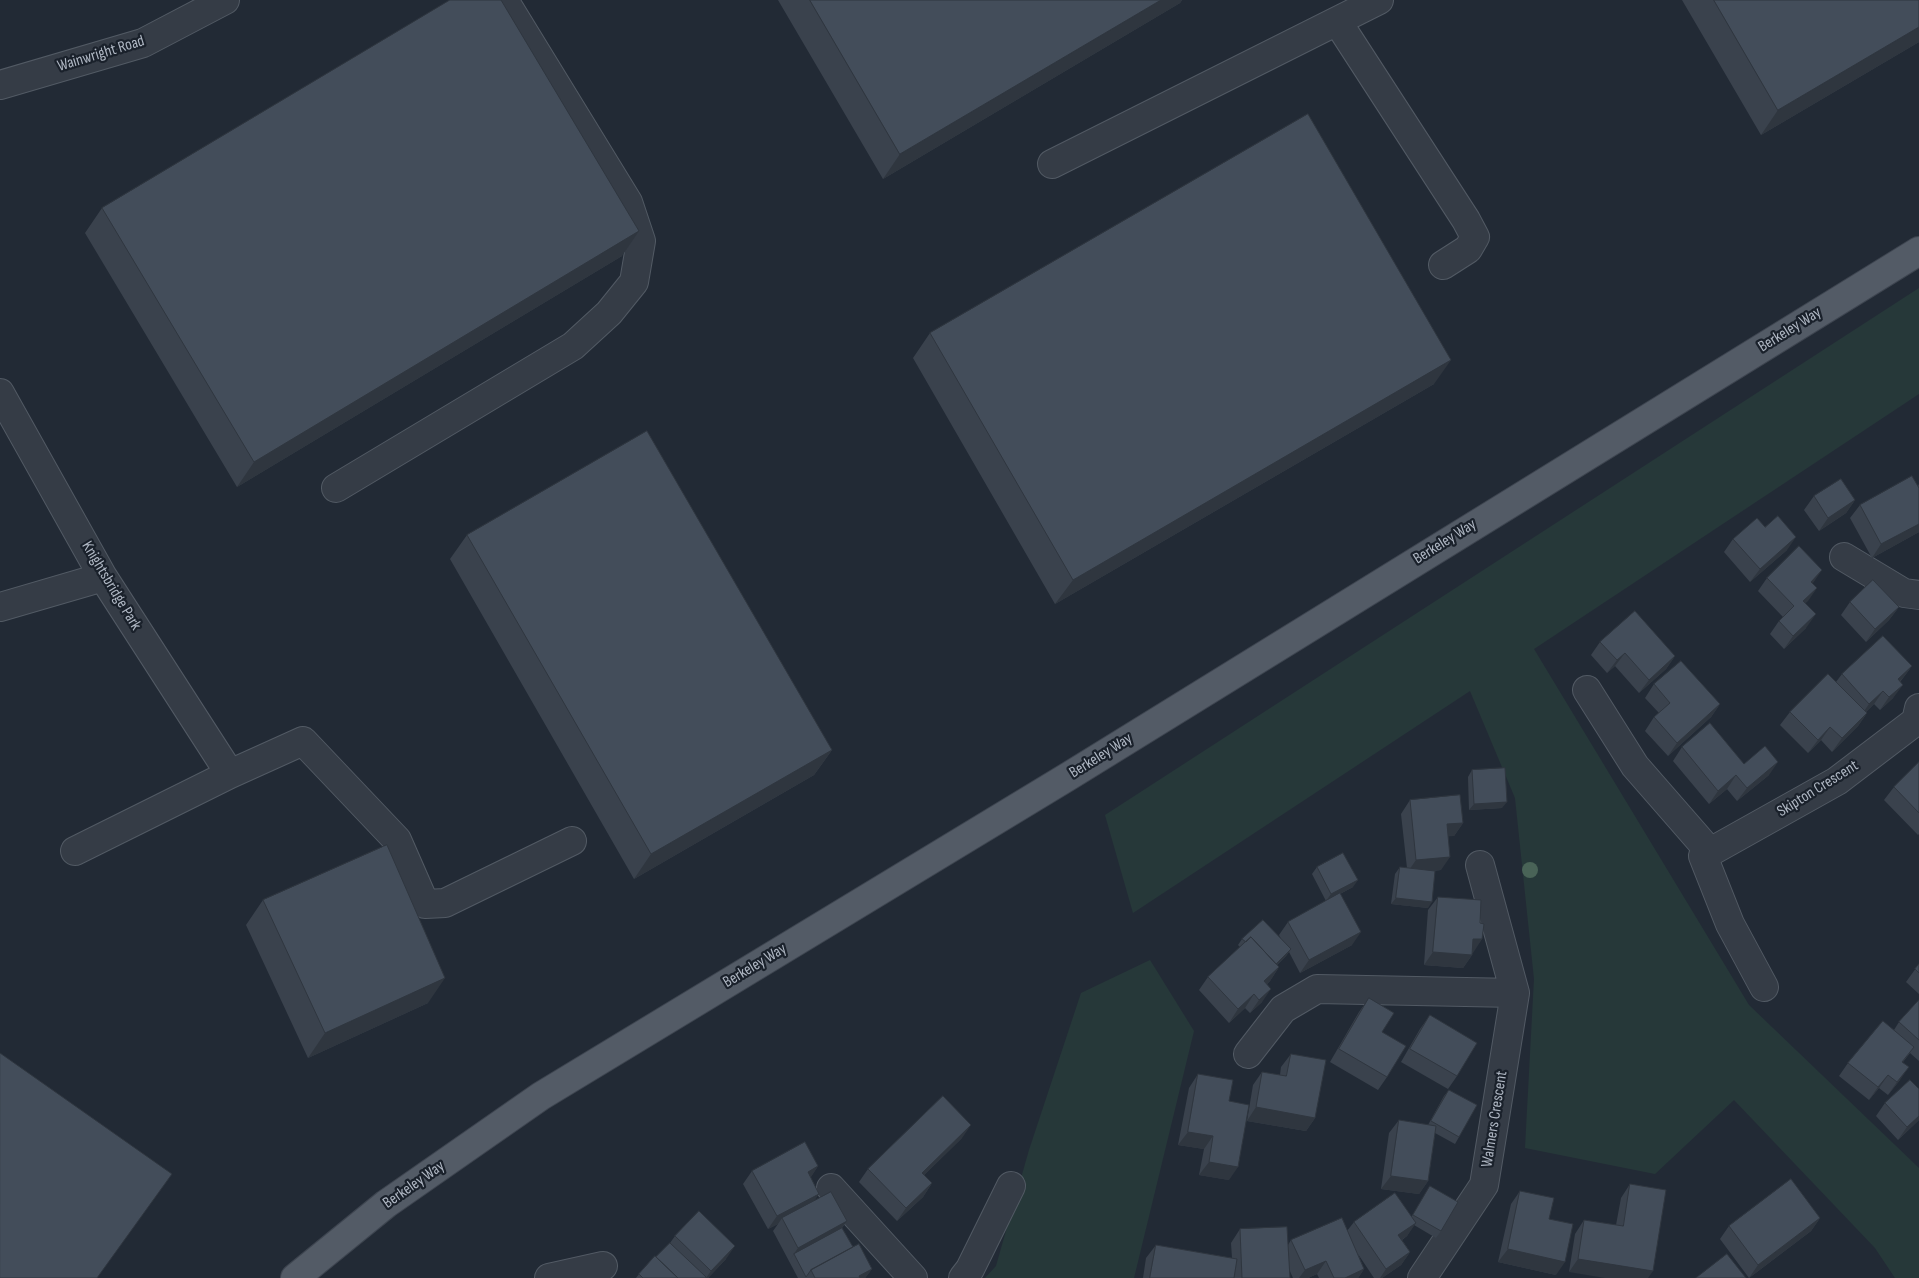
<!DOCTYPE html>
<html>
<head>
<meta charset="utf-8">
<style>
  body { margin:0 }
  canvas { display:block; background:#222a35 }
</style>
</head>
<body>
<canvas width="1919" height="1278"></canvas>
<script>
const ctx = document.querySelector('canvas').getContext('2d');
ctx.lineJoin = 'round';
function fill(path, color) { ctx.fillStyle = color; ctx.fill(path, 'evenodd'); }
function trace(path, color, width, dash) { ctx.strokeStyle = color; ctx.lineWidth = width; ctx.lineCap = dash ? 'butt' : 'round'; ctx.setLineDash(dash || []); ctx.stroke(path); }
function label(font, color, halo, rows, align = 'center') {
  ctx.font = font + ' "Sofia Sans Condensed",sans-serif'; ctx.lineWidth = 4.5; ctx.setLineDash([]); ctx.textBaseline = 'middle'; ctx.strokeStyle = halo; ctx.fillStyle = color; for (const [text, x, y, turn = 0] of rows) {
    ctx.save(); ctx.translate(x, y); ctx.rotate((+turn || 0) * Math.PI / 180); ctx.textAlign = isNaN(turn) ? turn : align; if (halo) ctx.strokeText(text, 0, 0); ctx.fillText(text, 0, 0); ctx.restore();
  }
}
const green = new Path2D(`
  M1919,288V394L1534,649L1749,1005L1919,1168V1278H1895L1875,1248L1734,1100L1655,1174L1525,1148L1534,979L1515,798L1470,691L1133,913L1105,815Z
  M1150,960L1194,1031L1134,1278H985L996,1266L1029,1150L1081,993Z`);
const minor = new Path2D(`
  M1337,21L1466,220L1475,237L1468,249L1443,265
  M0,85L143,43L225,0
  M1052,164L1379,0
  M0,393L103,577L230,774L75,851
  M336,488L573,346L609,313L634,282L641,241L628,202L504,0
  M1844,557L1904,593L1919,595
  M0,607L103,577
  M1587,690L1635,766L1710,852
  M230,774L303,741L397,840L425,904L445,903L572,841
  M1480,865L1515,993
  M1764,987L1730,924L1703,856L1837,781L1916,721L1919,708
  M1248,1054L1283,1009L1317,989L1515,993L1484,1185L1422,1278
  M831,1188L913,1278
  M549,1278L603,1266
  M963,1278L970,1269L1011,1186`);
const major = new Path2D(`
  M295,1278L386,1204L541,1096L1069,776L1919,251`);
const trees = [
  [1530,870]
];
const wall = new Path2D(`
  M778,0H1182L1180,3L883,179Z
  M1682,0H1919V42L1761,135Z
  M102,208L622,256L237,487L85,233Z
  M930,333L1434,384L1055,604L913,358Z
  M1919,484V532L1872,558L1850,518L1860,505L1918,486Z
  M1814,496L1855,500L1846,513L1819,531L1804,510Z
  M467,535L832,750L814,775L634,879L450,559Z
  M1733,539L1787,550L1750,582L1724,552Z
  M1767,578L1813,584L1817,588L1805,603L1806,628L1784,649L1770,634L1779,621L1783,617L1758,591Z
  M1850,602L1899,607L1889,620L1866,642L1841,615Z
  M1600,642L1675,656L1666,669L1639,693L1615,666L1607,673L1591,655Z
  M1912,666L1900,682L1893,698L1880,710L1874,704L1866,712L1867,713L1858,726L1832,752L1821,740L1808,753L1780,725L1790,712L1836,682L1842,674Z
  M1654,684L1720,704L1711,717L1668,756L1645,731L1654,717L1659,713L1645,698Z
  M1682,747L1744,764L1769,775L1737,801L1727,789L1709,804L1673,761Z
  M1919,762V834L1918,835L1884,800L1894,787Z
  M1472,770L1502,808L1469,810L1468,777Z
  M1410,800L1463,823L1454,836H1448L1441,870L1433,871L1428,908L1391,904L1395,874L1400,867L1407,868L1401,814Z
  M1317,867L1353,887L1340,894L1352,945L1300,973L1289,952L1286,956L1277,965L1279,967L1270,981L1267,984L1262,1002L1250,1013L1245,1008L1229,1023L1199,990L1208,977L1240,947L1238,945L1242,939H1281L1279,935L1288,922L1326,901L1312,874Z
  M1438,897L1480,923L1482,939L1472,952V955L1463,968L1424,965L1428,910Z
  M263,900L428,1003L308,1058L246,925Z
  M1919,964V994L1906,982Z
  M1369,998L1382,1032L1387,1077L1378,1090L1330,1062L1359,1012Z
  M1919,1000V1061L1910,1053L1903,1062L1900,1080L1888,1095L1879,1088L1869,1100L1839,1076L1848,1063L1894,1030L1899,1022Z
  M1430,1015L1457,1076L1448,1089L1401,1062L1420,1029Z
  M1291,1054L1315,1118L1306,1131L1247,1121L1253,1085L1262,1072L1280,1075L1281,1067Z
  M1198,1074L1229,1101V1180L1199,1175L1204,1149L1178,1145L1189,1088Z
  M1919,1089V1120L1898,1140L1876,1116L1885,1103Z
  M1449,1090L1459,1137L1455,1144L1435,1133L1428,1181L1419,1194L1381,1189L1389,1133L1399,1120L1428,1125L1444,1096Z
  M962,1138L924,1175L932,1183L923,1197L897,1221L859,1182L868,1169Z
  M818,1166L810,1178L814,1201L847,1221L842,1228L853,1247L872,1269L865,1278H798L773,1231L778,1224L768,1229L743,1184L752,1171Z
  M1630,1184L1666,1190L1569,1272L1575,1234L1584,1220L1616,1225L1621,1198Z
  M1430,1186L1441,1231L1436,1238L1414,1225L1407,1236L1402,1240L1410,1252L1401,1265L1382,1278H1374L1358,1254L1364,1269L1358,1278H1319L1317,1274L1308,1278H1293L1289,1269L1290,1278H1143L1146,1258L1156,1245L1232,1258L1231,1243L1240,1229L1288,1245L1291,1240L1347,1231L1354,1222L1412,1216Z
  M1520,1191L1556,1275L1498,1262L1511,1204Z
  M1820,1218L1811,1231L1749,1278L1720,1239L1729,1226Z
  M675,1236L726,1259L708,1278H636L639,1274L670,1243Z`);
const shadedWall = new Path2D(`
  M1161,0H1182L1180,3L883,179L900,154Z
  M1919,27V42L1761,135L1778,110Z
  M639,231L622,256L237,487L254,462Z
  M1451,360L1434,384L1055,604L1073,580Z
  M1855,500L1846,513L1819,531L1828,518Z
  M1919,524V532L1872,558L1881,544Z
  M1796,537L1787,550L1750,582L1760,569Z
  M1822,570L1813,583L1811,582Z
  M1817,588L1808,601L1794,614L1803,601Z
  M1899,607L1889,620L1866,642L1875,629Z
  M1816,614L1806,628L1784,649L1793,636Z
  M1625,653L1615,666L1607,673L1617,660Z
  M1675,656L1666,669L1639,693L1649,680Z
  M1912,666L1902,679L1888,692L1898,679Z
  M1903,685L1893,698L1880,710L1889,697Z
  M1883,691L1874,704L1860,717L1869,704Z
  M1720,704L1711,717L1668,756L1677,743Z
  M1867,713L1858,726L1832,752L1842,738Z
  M1830,727L1821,740L1808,753L1818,740Z
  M832,750L814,775L634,879L651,854Z
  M1778,762L1769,775L1737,801L1747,788Z
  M1736,775L1727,789L1709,804L1718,791Z
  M1507,802L1502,808L1469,810L1474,804Z
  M1463,823L1454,836L1437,837L1447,824Z
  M1450,857L1441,870L1407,873L1416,860Z
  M1358,880L1353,887L1326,901L1331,894Z
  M1396,898L1432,902L1428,908L1391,904Z
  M1361,932L1352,945L1300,973L1309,960Z
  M1473,939H1482L1473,953L1464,952Z
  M1291,949L1286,956L1266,975L1270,969Z
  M1433,952L1472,955L1463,968L1424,965Z
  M1279,967L1270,981L1255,995L1264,981Z
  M445,978L428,1003L308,1058L325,1033Z
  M1271,989L1262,1002L1250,1013L1259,1000Z
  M1254,994L1245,1008L1229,1023L1238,1009Z
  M1909,1067L1900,1080L1888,1095L1897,1082Z
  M1888,1075L1879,1088L1869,1100L1878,1087Z
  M1256,1107L1315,1118L1306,1131L1247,1121Z
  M1919,1116V1120L1898,1140L1907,1127Z
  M971,1125L962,1138L913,1186L922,1173Z
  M1188,1132L1213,1136L1204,1149L1178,1145Z
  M1209,1162L1238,1167L1229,1180L1199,1175Z
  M818,1166L809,1180L808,1172Z
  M1391,1176L1428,1181L1419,1194L1381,1189Z
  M932,1183L923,1197L897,1221L906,1208Z
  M819,1194L810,1207L782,1218L778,1224L768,1229L777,1216Z
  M1820,1218L1811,1231L1749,1278L1758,1265Z
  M847,1221L837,1234L794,1254L789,1261L798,1248Z
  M1416,1223L1407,1236L1389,1248L1398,1235Z
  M735,1246L726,1259L708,1278H706L711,1271Z
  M1508,1249L1565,1262L1556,1275L1498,1262Z
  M1410,1252L1401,1265L1382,1278H1380L1386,1269Z
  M1578,1259L1653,1271L1648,1278H1605L1569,1272Z
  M1326,1261L1317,1274L1308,1278H1299L1305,1270Z
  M872,1269L865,1278H857L859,1276Z
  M1364,1269L1358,1278H1345Z`);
const building = new Path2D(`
  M450,0H501L639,231L254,462L102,208Z
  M810,0H1161L900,154Z
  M1714,0H1919V27L1778,110Z
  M1308,114L1451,360L1073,580L930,333Z
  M647,431L832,750L651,854L467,535Z
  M1912,476L1919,488V524L1881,544L1860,505Z
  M1841,479L1855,500L1828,518L1814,496Z
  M1778,516L1796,537L1760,569L1733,539L1757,518L1765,527Z
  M1799,546L1822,570L1811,582L1817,588L1803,601L1816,614L1793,636L1779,621L1794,606L1767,578Z
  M1873,580L1899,607L1875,629L1850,602Z
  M1635,611L1675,656L1649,680L1625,653L1617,660L1600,642Z
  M1883,636L1912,666L1898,679L1903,685L1889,697L1883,691L1869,704L1842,674Z
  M1681,661L1720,704L1677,743L1654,717L1670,703L1654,684Z
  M1828,674L1867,713L1842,738L1830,727L1818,740L1790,712Z
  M1710,723L1744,764L1765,746L1778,762L1747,788L1736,775L1718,791L1682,747Z
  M1919,762V813L1894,787Z
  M1505,768L1507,802L1474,804L1472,770Z
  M1460,795L1463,823L1447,824L1450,857L1416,860L1410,800Z
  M387,845L445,978L325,1033L263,900Z
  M1343,853L1358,880L1331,894L1317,867Z
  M1400,867L1435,871L1432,902L1396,898Z
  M1340,893L1361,932L1309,960L1288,922Z
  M1438,897L1481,900L1480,923L1484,924L1482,939H1473L1472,955L1433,952Z
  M1263,920L1291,949L1276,964L1251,937L1246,942L1242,939Z
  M1251,937L1279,967L1264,981L1271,989L1259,1000L1254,994L1238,1009L1208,977Z
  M1919,964V973L1915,969Z
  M1369,998L1394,1013L1382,1032L1406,1046L1387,1077L1339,1049Z
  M1919,1000V1040L1899,1022Z
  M1430,1015L1477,1043L1457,1076L1410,1049Z
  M1883,1021L1914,1047L1902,1062L1909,1067L1897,1082L1888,1075L1878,1087L1848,1063Z
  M0,1053L172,1174L97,1278H0Z
  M1291,1054L1326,1060L1315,1118L1256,1107L1262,1072L1286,1076Z
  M1198,1074L1233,1080L1229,1101L1249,1105L1238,1167L1209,1162L1213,1136L1188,1132Z
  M1910,1080L1919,1089V1116L1907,1127L1885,1103Z
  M1449,1090L1477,1105L1459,1137L1431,1121Z
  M943,1096L971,1125L922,1173L932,1183L906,1208L868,1169Z
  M1399,1120L1436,1126L1428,1181L1391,1176Z
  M805,1142L818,1166L808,1172L819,1194L777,1216L752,1171Z
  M1791,1179L1820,1218L1758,1265L1729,1226Z
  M1630,1184L1666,1190L1653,1271L1578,1259L1584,1220L1623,1226Z
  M1430,1186L1458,1202L1441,1231L1413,1215Z
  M1520,1191L1554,1198L1549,1219L1573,1224L1565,1262L1508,1249Z
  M831,1192L847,1221L798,1248L782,1218Z
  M1395,1193L1416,1223L1398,1235L1410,1252L1386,1269L1354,1222Z
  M699,1211L735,1246L711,1271L675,1236Z
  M1342,1218L1364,1269L1345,1278H1334L1326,1261L1305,1270L1291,1240Z
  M1287,1227L1290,1278H1242L1240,1229Z
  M842,1228L853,1247L811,1270L806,1277L794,1254Z
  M670,1243L706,1277V1278H678L656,1257Z
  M859,1244L872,1269L859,1276L860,1278H815L811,1270Z
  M1156,1245L1237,1259L1234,1278H1150Z
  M1727,1254L1746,1278H1696Z
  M655,1256L678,1278H643L639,1274Z`);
const streetNames = [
  ["Wainwright Road",101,54,-17],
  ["Berkeley Way",1790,330,-32],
  ["Berkeley Way",1445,542,-32],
  ["Knightsbridge Park",111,586,59],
  ["Berkeley Way",1101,756,-32],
  ["Skipton Crescent",1818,789,-32],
  ["Berkeley Way",755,966,-31],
  ["Walmers Crescent",1495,1119,-81],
  ["Berkeley Way",414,1185,-35]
];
fill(green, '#263839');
trace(minor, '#525a64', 30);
trace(major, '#3e4550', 30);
trace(minor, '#353c46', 28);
trace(major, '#535b66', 28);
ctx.fillStyle = '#496357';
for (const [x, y] of trees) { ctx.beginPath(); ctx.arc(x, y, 8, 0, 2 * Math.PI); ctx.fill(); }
fill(wall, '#3a424d');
fill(shadedWall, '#2f363f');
fill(building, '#434d5a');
trace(building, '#2f363f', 1);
label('16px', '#afb7c3', '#1a212b', streetNames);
</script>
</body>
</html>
